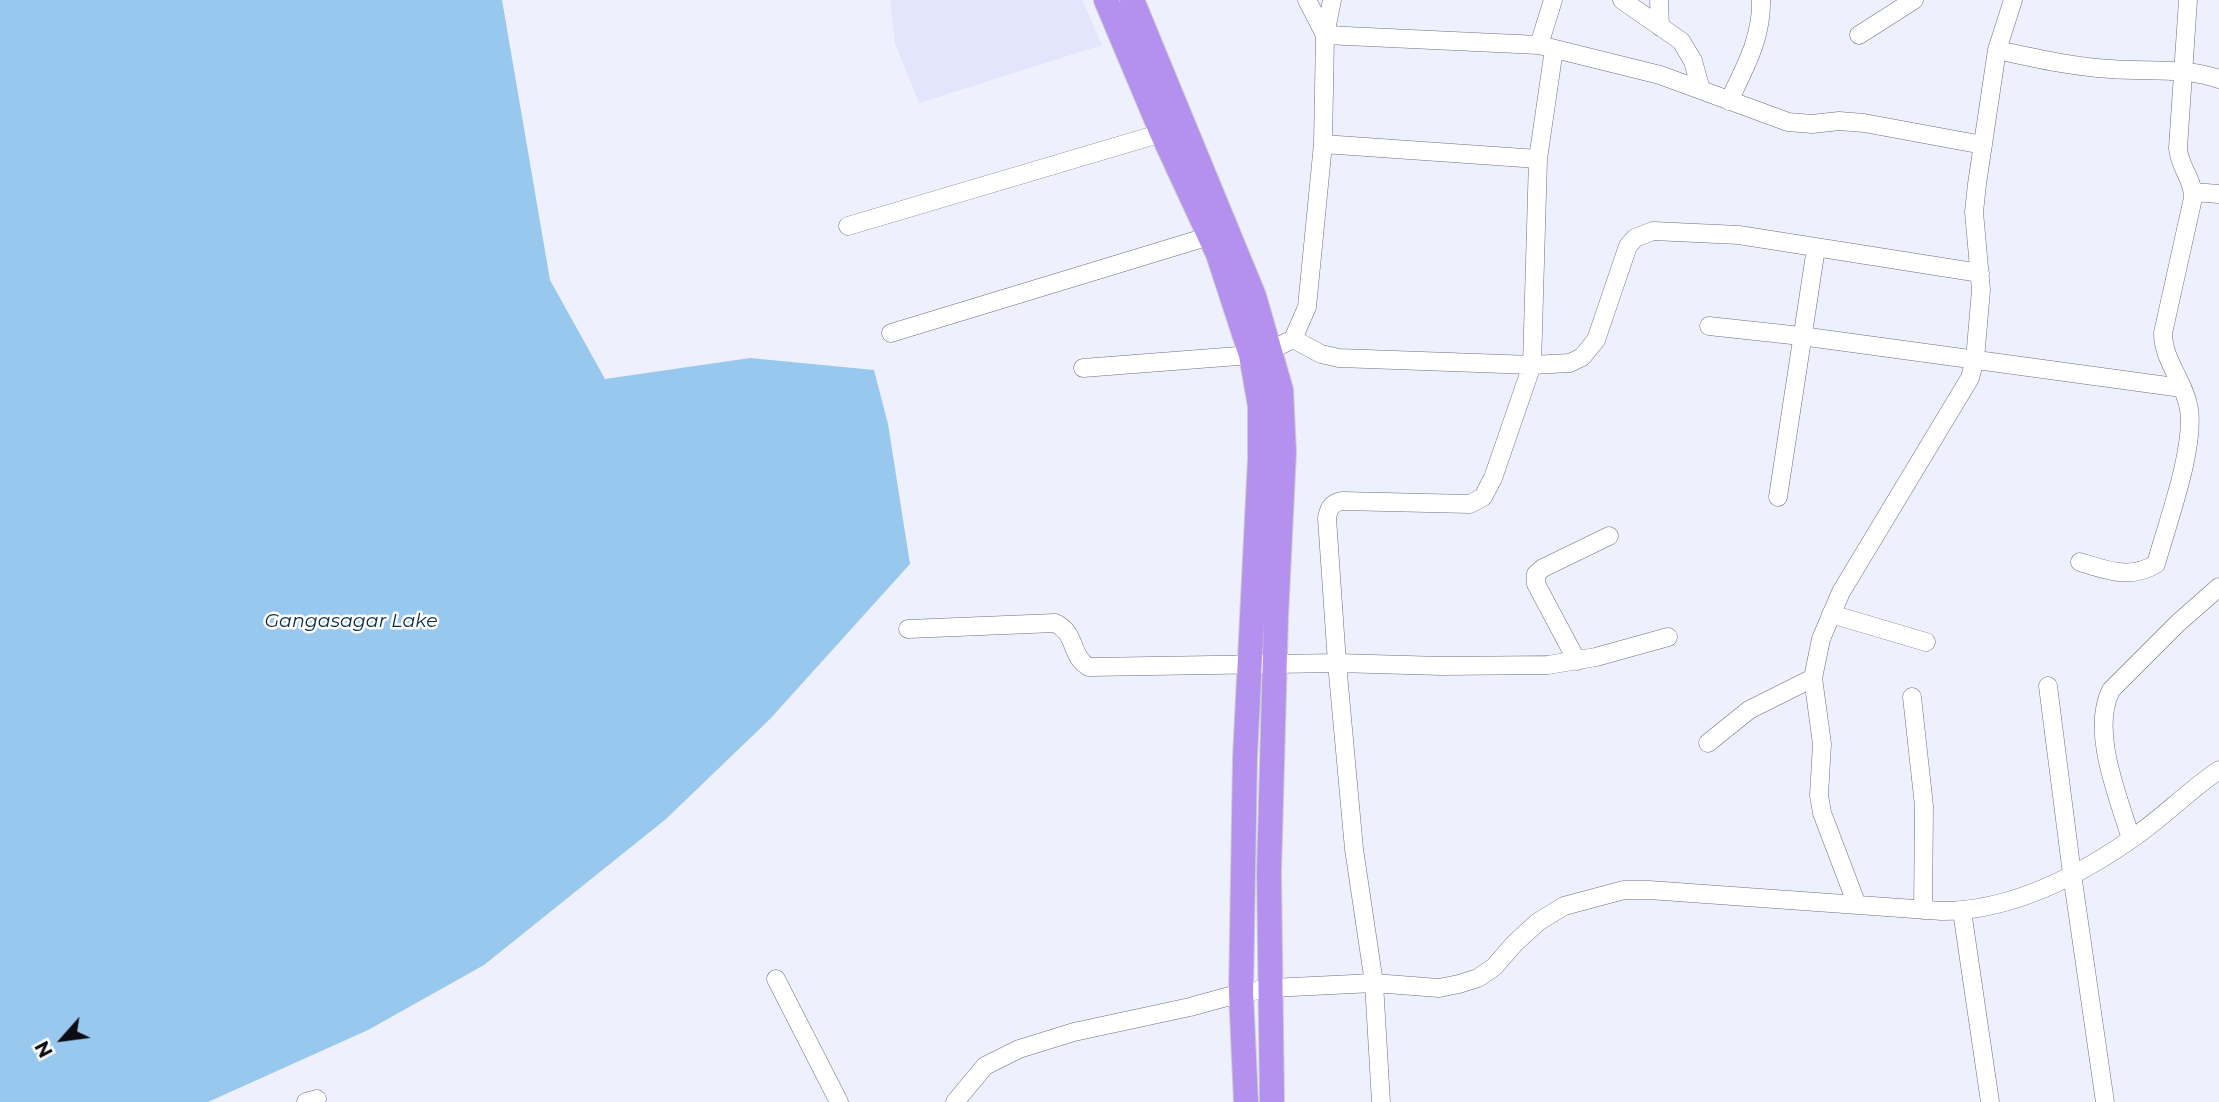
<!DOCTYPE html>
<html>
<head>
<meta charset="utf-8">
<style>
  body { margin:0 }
  #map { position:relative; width:2219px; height:1102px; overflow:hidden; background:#eef0fd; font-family:Montserrat,sans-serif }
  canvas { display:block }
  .north { position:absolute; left:28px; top:1004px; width:70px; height:70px; -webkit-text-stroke:5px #fff; paint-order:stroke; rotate:242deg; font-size:19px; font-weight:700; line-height:28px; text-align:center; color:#0c0c13 }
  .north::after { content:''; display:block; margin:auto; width:24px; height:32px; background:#0c0c13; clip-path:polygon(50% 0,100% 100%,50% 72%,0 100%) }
</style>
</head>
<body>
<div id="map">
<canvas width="2219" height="1102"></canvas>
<div class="north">N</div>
</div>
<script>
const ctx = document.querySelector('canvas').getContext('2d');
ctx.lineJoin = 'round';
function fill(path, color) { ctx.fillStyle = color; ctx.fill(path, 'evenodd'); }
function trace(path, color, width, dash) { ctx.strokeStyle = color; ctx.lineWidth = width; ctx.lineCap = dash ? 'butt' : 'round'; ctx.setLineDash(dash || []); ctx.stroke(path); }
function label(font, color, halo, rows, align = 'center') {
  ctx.font = font + ' Montserrat,sans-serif'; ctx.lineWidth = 5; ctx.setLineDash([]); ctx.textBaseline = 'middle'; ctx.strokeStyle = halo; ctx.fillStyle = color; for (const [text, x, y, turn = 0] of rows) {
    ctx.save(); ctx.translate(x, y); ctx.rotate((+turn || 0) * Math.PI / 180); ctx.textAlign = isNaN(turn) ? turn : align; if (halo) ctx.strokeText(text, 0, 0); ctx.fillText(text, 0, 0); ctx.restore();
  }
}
const built = new Path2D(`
  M890,0H1082L1102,45L919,103L895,43Z`);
const water = new Path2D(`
  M0,0H502L550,280L605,379L750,358L874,370L888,424L910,564L770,719L666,819L484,965L368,1030L208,1102H0Z`);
const minor = new Path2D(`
  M1307,0L1325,35L1539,45L1660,75L1788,122L1812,124L1839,121L1864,123L1983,145
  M1622,0L1681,41L1693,61L1701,90
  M1659,0L1660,27
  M1859,35L1914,0
  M1539,45L1553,0
  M1997,50C2035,58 2072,67 2111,69C2146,72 2185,67 2219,79
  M1729,101C1745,67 1762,38 1761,0
  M1323,144L1538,159
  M2194,192L2219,194
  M848,226L1162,133
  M1709,326L1801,336L2182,388
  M891,333L1210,236
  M1293,339L1321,354L1339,358L1532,365L1570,363L1582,357L1596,340L1628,246L1635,238L1653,231L1739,235L1980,273
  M1083,368L1251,355L1271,350L1293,339L1307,307L1323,144L1325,35L1332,0
  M1778,497L1816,248
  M2080,562C2106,570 2130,580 2156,564C2167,524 2195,449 2189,409C2185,382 2163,361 2163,333L2193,198C2194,180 2179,167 2178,148L2188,0
  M1831,614L1926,642
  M908,629L1055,623C1077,633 1070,657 1089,667L1337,663L1442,666L1548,665L1596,657L1668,637
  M1577,661L1536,584V574L1543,568L1609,536
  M2048,686L2072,874L2105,1102
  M1912,697L1924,806L1923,910
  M1708,743L1749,710L1813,678
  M2131,839C2119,798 2090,732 2111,690L2178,623L2219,587
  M1857,905L1822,813L1819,795L1822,744L1813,678L1821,639L1841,592L1970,378L1975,359L1981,290L1974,212L1977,184L1997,50L2013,0
  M1962,911L1990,1102
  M776,979L839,1102
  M306,1102L317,1099
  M955,1102L985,1066L1019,1049L1074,1032L1190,1007L1241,993L1271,988L1374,983L1439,988L1459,984L1478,978L1494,967L1515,943L1538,922L1564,906L1624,890H1649L1942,911C2010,911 2075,878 2130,840C2161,819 2188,791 2219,770
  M1381,1102L1374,983L1354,849L1337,663L1327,518C1329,508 1331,503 1342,501L1470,504L1483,497L1493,478L1532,365L1538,159L1554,49`);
const highway = new Path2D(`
  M1106,0L1162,133L1218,254L1251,355L1260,406V459L1245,757L1241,993L1246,1102
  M1132,0L1254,296L1281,390L1284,452L1276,617L1269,873L1272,1102`);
const waterNames = [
  ["Gangasagar Lake",351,621]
];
fill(built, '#e3e5fc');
fill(water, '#98c8ed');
trace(minor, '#6d6f81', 19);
trace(highway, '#ceced0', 26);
trace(minor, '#fff', 18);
trace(highway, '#b491ef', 24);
label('italic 19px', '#062d46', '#fff', waterNames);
</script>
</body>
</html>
